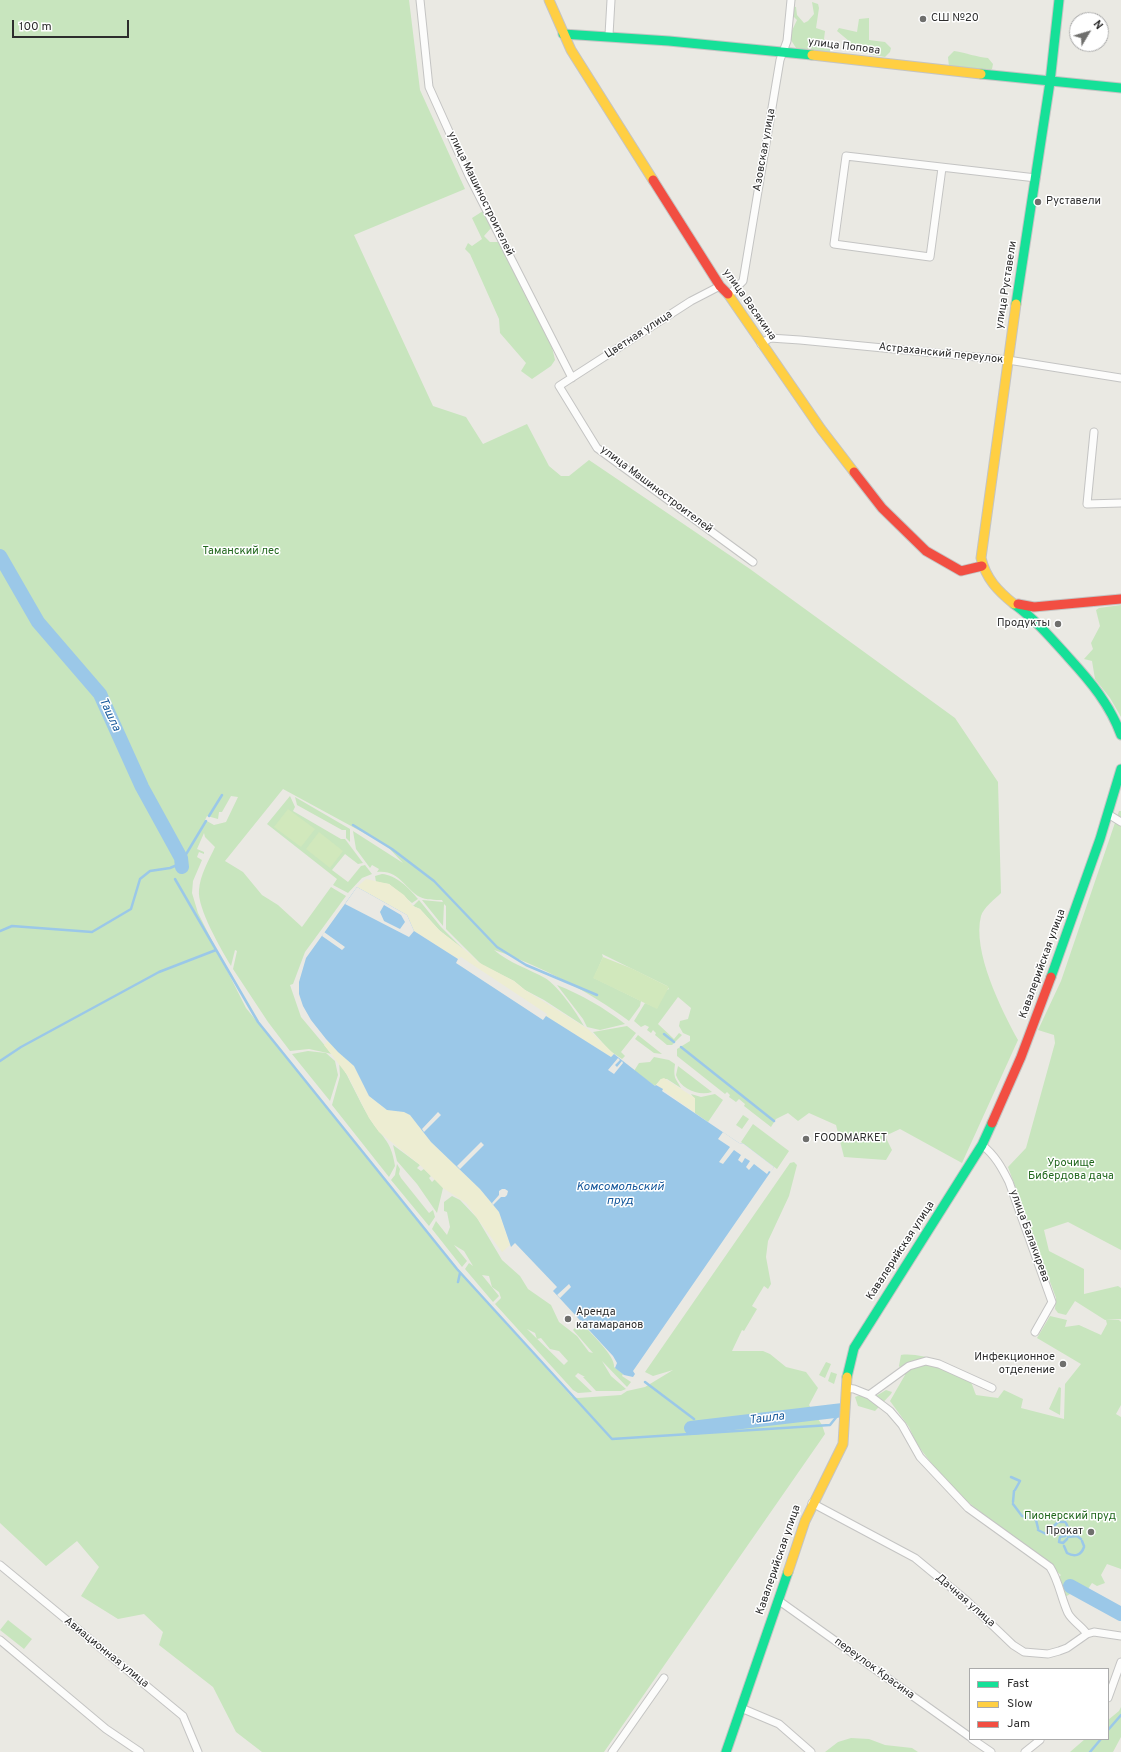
<!DOCTYPE html>
<html>
<head>
<meta charset="utf-8">
<style>
  body { margin:0 }
  #map { position:relative; width:1121px; height:1752px; overflow:hidden; background:#eae9e3; font-family:Overpass,sans-serif }
  canvas { display:block }
  .legend { position:absolute; left:969px; top:1668px; width:140px; height:72px; box-sizing:border-box; background:#fff; border:1px solid #ababab; margin:0; padding:5px 7px; list-style:none; font-size:12px; color:#2d2d2d }
  .legend li { display:flex; align-items:center; gap:8px; height:20px }
  .legend b { width:20px; border:1px solid #ababab }
  .north { position:absolute; left:1069px; top:12px; width:40px; height:40px; box-sizing:border-box; background:#fff; border:1px solid #ababab; border-radius:50%; rotate:52deg; font-size:11px; font-weight:700; line-height:16px; text-align:center; color:#2d2d2d }
  .north::after { content:''; display:block; margin:auto; width:14px; height:18px; background:#6f6f6d; clip-path:polygon(50% 0,100% 100%,50% 72%,0 100%) }
  .scale { position:absolute; left:12px; top:20px; width:117px; height:18px; box-sizing:border-box; border:2px solid #2d2d2d; border-top:0; padding-left:5px; font-size:12px; line-height:14px; white-space:nowrap; color:#2d2d2d; -webkit-text-stroke:3px #fff; paint-order:stroke }
</style>
</head>
<body>
<div id="map">
<canvas width="1121" height="1752"></canvas>
<ul class="legend">
<li><b style="height:5px;background:#16e098"></b>Fast</li>
<li><b style="height:5px;background:#ffcf43"></b>Slow</li>
<li><b style="height:5px;background:#f24e42"></b>Jam</li>
</ul>
<div class="north">N</div>
<div class="scale">100 m</div>
</div>
<script>
const ctx = document.querySelector('canvas').getContext('2d');
ctx.lineJoin = 'round';
function fill(path, color) { ctx.fillStyle = color; ctx.fill(path, 'evenodd'); }
function trace(path, color, width, dash) { ctx.strokeStyle = color; ctx.lineWidth = width; ctx.lineCap = dash ? 'butt' : 'round'; ctx.setLineDash(dash || []); ctx.stroke(path); }
function label(font, color, halo, rows, align = 'center') {
  ctx.font = font + ' Overpass,sans-serif'; ctx.lineWidth = 3; ctx.setLineDash([]); ctx.textBaseline = 'middle'; ctx.strokeStyle = halo; ctx.fillStyle = color; for (const [text, x, y, turn = 0] of rows) {
    ctx.save(); ctx.translate(x, y); ctx.rotate((+turn || 0) * Math.PI / 180); ctx.textAlign = isNaN(turn) ? turn : align; if (halo) ctx.strokeText(text, 0, 0); ctx.fillText(text, 0, 0); ctx.restore();
  }
}
const green = new Path2D(`
  M0,0H409L420,90L465,189L354,235L433,406L466,417L483,444L527,424L549,466L561,476H569L589,460L750,569L955,718L998,782L1001,893C995,899 983,908 981,916C972,951 1001,1009 1018,1040L962,1163L900,1129L885,1136L892,1150L886,1160L844,1157L836,1125L809,1113L798,1121L788,1113L776,1119L771,1127L744,1106L745,1104L739,1099L736,1102L729,1097L730,1095L727,1092L725,1094L677,1056V1049L690,1041V1036L683,1033L679,1026L680,1021L688,1019L691,1008L678,997L658,1024L674,1039L679,1033L682,1035L672,1045H667L655,1035L656,1033L653,1030L651,1033L647,1030L649,1027L645,1025L641,1027L634,1021L645,1003L657,1008C662,998 654,996 669,989L667,986L602,954L603,957L594,978L641,1001L640,1006L629,1021C590,992 541,966 494,950C509,963 529,969 545,978C559,987 576,1012 584,1026L544,1000L525,990L514,981L482,965L446,929V906L444,904L443,926L422,900L443,902L442,900C435,900 426,900 420,897C406,890 399,869 377,872L379,869L372,865L370,868L356,849L353,831L403,863L386,845L283,789L225,861L243,872L262,895L278,905L302,927L331,887L346,896L305,952L293,984L290,985L301,1017L332,1054L309,1049L290,1051L268,1022L233,969L237,951L235,950L231,966C221,949 197,908 199,890C200,875 209,860 215,847L205,837L204,833L197,849L204,852V854L199,852L197,857L202,860L193,881L192,893L198,913L246,1008L453,1265L572,1397L578,1398L621,1395L627,1391L645,1387L673,1370L653,1376L645,1372L790,1163L794,1162L797,1165L789,1196L768,1241L766,1257L771,1284L768,1289L764,1286L752,1306L757,1309L744,1331L742,1330L732,1351H763L770,1354L786,1367L806,1372L818,1388L809,1405L822,1425L825,1434L604,1752H262L236,1732L213,1687L159,1645L163,1632L144,1614L118,1619L81,1596L99,1567L77,1541L46,1566L0,1523ZM231,796L238,797L226,822L214,825L205,820L207,816L218,819L219,812H222Z
  M787,0H796L790,3V6L796,7L797,15L804,23L808,21L814,14L812,2L818,4L819,8L816,28L825,31L824,39L830,49V52L822,55L798,51L789,37L797,20L794,17L787,16Z
  M869,18V40L885,42L891,48L890,52L885,57L854,51L849,41L837,31L839,28L857,32L859,19Z
  M954,51C967,53 976,57 988,58L993,64L992,69L987,72L949,67L948,57Z
  M483,211L492,227L484,236L490,242H500L552,347L555,360L551,366L532,379L521,371L526,363L500,333L499,319L470,254L465,249L468,243L472,246L482,239L472,218Z
  M1121,605V717L1110,698L1095,679L1092,661L1084,659L1093,649L1091,643L1100,626L1096,610L1099,608Z
  M290,796L295,807L293,811L341,839H345L363,863L358,864L345,854L332,870L348,882L361,866L365,865L372,874L362,878L348,893L333,885L337,879L267,824Z
  M295,797L350,829V842L346,838V830H342L297,805Z
  M1119,811H1121V1250L1068,1222L1044,1230L1049,1251L1084,1269V1294L1118,1286L1121,1288V1319L1105,1320L1075,1301L1066,1315L1058,1313L1055,1309L1056,1298L1008,1167L1026,1148L1055,1043L1054,1035L1038,1030L1061,981Z
  M382,874C396,875 409,888 418,899L412,903L389,884L376,882L375,876Z
  M419,900L441,927L465,951L439,930L420,909L413,906Z
  M557,985C582,995 603,1007 625,1024L600,1030L587,1027L583,1019Z
  M627,1026L636,1033L621,1052L625,1056L622,1059L610,1051L593,1032Z
  M638,1035L662,1054L654,1053L635,1039Z
  M308,1051L326,1053L335,1061L338,1075L330,1101L292,1054Z
  M654,1057L669,1060L675,1064C673,1079 676,1078 681,1088L667,1079H661L655,1086L634,1071L639,1063L650,1062Z
  M339,1061C350,1079 358,1099 369,1117C381,1138 391,1138 395,1166L389,1177L332,1105L340,1076Z
  M678,1066L712,1092C699,1096 681,1090 676,1075Z
  M691,1094L701,1097L715,1094L723,1100L708,1122L695,1113L694,1098Z
  M743,1115L749,1119L742,1129L736,1125Z
  M753,1124L789,1151L777,1169L741,1142Z
  M393,1145L420,1165L417,1168L421,1171L424,1169L431,1176L429,1178L432,1182L435,1179L443,1188L437,1213L417,1184L397,1161Z
  M397,1164L400,1169L399,1174L401,1178L429,1213L433,1210L435,1217L429,1226L391,1180L395,1175Z
  M452,1196L460,1200L477,1218L502,1260L520,1276L528,1289L551,1305L559,1322L577,1336L589,1352L593,1353L573,1330L581,1322C588,1331 616,1356 614,1367L623,1374L622,1376L631,1382L627,1387L602,1361L611,1376L626,1389L621,1391H596L583,1377H585L578,1373L575,1376L592,1392L578,1393L573,1390L495,1304L501,1298L499,1292L492,1287L489,1276L482,1275L499,1296L493,1302L465,1269L469,1263L473,1266L464,1251L454,1245L467,1261L462,1267L432,1229L436,1221L447,1235L450,1227L447,1212L444,1211V1202ZM527,1329L535,1333L537,1339L541,1338L550,1349L559,1351L568,1361L564,1365Z
  M1050,1316L1067,1320L1065,1327L1079,1325L1101,1335L1107,1324L1106,1320H1119L1121,1322V1405L1116,1414L1121,1417V1569L1107,1564L1101,1575L1105,1583L1097,1586L1092,1583L1088,1589L1082,1587L1065,1597L1055,1588L1056,1580L1061,1575L950,1488L916,1443L909,1427L890,1401L905,1375L899,1366L901,1355C919,1352 959,1364 970,1381C973,1385 974,1391 976,1395L998,1398L1004,1390L1023,1399L1021,1408L1064,1419L1065,1384L1081,1364L1037,1338Z
  M826,1362L831,1364L825,1378L819,1375Z
  M831,1372L837,1374L834,1384L828,1381Z
  M1059,1387L1061,1388L1060,1415L1049,1409Z
  M886,1390L892,1392L891,1394L875,1411L858,1406L855,1397L860,1395L871,1399Z
  M8,1620L32,1639L24,1649L0,1630Z
  M1121,1707V1737L1113,1752H1070L1085,1739H1108V1720L1119,1711Z
  M851,1738L869,1739L885,1745L912,1748L918,1752H825L838,1742Z`);
const sand = new Path2D(`
  M366,879L389,884L404,895L413,906L420,909L439,930L470,954L478,962L514,981L525,990L588,1029L614,1054L611,1057L546,1016L547,1014L461,957L458,959L414,931L407,915L357,887Z
  M328,1041L354,1066L369,1096L387,1110L404,1112L410,1115L431,1142L480,1189L499,1212L510,1245L502,1252L466,1203L443,1188L420,1165L379,1132L369,1118L348,1076L324,1045Z
  M664,1078L695,1098V1113L656,1085L661,1079Z`);
const pitch = new Path2D(`
  M288,809L315,829L301,847L274,827Z
  M319,832L343,851L330,868L306,849Z
  M603,957L633,969L669,987L657,1009L593,978Z`);
const water = new Path2D(`
  M357,887L407,915L414,931L458,959L456,963L543,1020L546,1016L611,1057L614,1054L655,1086L656,1085L663,1089L662,1091L739,1143L744,1144L774,1167L633,1371L635,1374L633,1377L624,1375L615,1368L617,1363L613,1356L553,1291L557,1287L515,1243L511,1247L499,1212L480,1189L431,1142L410,1115L404,1112L387,1110L369,1096L354,1066L338,1052L326,1039L311,1020L303,1006L299,994V982L306,958Z`);
const pier = new Path2D(`
  M357,887L407,915L414,931L409,937L345,904ZM384,905L401,915L405,922L400,929L384,921L380,912Z
  M324,932L345,947L342,950L322,936Z
  M618,1058L620,1060L615,1065L617,1067L622,1061L623,1063L614,1074L608,1070Z
  M438,1112L441,1115L424,1132L422,1129Z
  M723,1132L739,1143L744,1144L774,1167L771,1172L769,1171L767,1174L754,1164L749,1170L746,1167L750,1161L745,1158L742,1163L738,1160L741,1155L734,1150L723,1164L719,1162L730,1147L718,1139Z
  M481,1142L484,1145L460,1169L457,1166Z
  M502,1189H505L508,1191L507,1195L505,1197H501L493,1205L492,1203L499,1195V1191Z
  M569,1284L571,1287L560,1298L557,1295Z`);
const stream = new Path2D(`
  M209,816L222,795
  M353,825L392,849L434,881L497,947L526,965L597,995
  M182,861L206,821
  M175,879L258,1022L457,1269L612,1439L830,1425L842,1410
  M0,931L12,926L92,932L131,909L140,879L150,871L170,868L182,863
  M664,1034L674,1042
  M681,1047L774,1121
  M0,1061L21,1047L159,972L216,950
  M458,1282L460,1273
  M645,1382L694,1419
  M700,1424L704,1426
  M1011,1477L1020,1481L1015,1490
  M1013,1502L1014,1491
  M1013,1504L1022,1516L1035,1519
  M1036,1520L1038,1528
  M1060,1522H1065
  M1054,1526L1058,1522
  M1038,1530L1046,1534
  M1047,1534L1053,1528
  M1066,1535L1069,1530L1066,1523
  M1065,1536L1060,1537L1059,1542L1063,1543L1067,1539
  M1068,1537L1077,1536L1081,1539
  M1082,1541L1084,1546
  M1064,1546L1067,1553C1074,1557 1081,1556 1084,1547
  M1108,1730L1121,1715
  M1090,1752L1101,1739`);
const river = new Path2D(`
  M0,556L38,622L100,694L142,787L181,858L182,867
  M691,1428L843,1410
  M1070,1586L1121,1614`);
const street = new Path2D(`
  M420,0L429,87L469,176L572,378
  M609,35L611,0
  M942,168L930,257L834,244L846,156L1036,178
  M720,286L691,301L559,386L597,448L753,562
  M729,295L743,281L780,60L787,41L791,0
  M761,344L770,338L800,340L1008,360L1121,378
  M1094,432L1087,504L1121,503
  M1108,814L1121,822
  M982,1145C995,1155 1002,1168 1009,1182L1052,1302L1035,1332
  M846,1388L854,1389L869,1395L890,1411L902,1425L920,1457L968,1508L1050,1567C1059,1581 1061,1598 1068,1613C1072,1621 1082,1626 1087,1634
  M869,1395L909,1366L926,1361L939,1364L992,1388
  M812,1503L915,1558L966,1600L1013,1645L1024,1652L1048,1654L1059,1651L1067,1648L1087,1634L1094,1632L1121,1636
  M0,1565L183,1716L198,1752
  M778,1600L970,1737
  M0,1640L106,1729L140,1752
  M1108,1698L1121,1662
  M741,1708L779,1724L811,1752
  M972,1739L991,1752
  M612,1752L664,1678
  M1025,1752L1040,1740`);
const fast = new Path2D(`
  M563,34L669,41L812,55
  M981,74L1121,88
  M1016,304L1050,82L1059,0
  M1014,604C1036,620 1052,639 1069,658C1091,682 1110,705 1121,735
  M1051,977L1100,839L1121,769
  M847,1377L854,1348L982,1145L992,1123
  M726,1752L788,1572`);
const slow = new Path2D(`
  M549,0L571,50L653,180
  M812,55L981,74
  M728,294L821,429L854,472
  M1014,604C998,591 986,579 981,558L1016,304
  M788,1572L805,1521L843,1444L847,1377`);
const jam = new Path2D(`
  M653,180L720,286L728,294
  M854,472L882,508L926,551L961,571L982,566
  M1018,604L1034,607L1121,599
  M992,1123L1021,1057L1051,977`);
const markers = [
  [923,19,4,"#6f6f6d"],
  [1038,202,4,"#6f6f6d"],
  [1058,624,4,"#6f6f6d"],
  [806,1139,4,"#6f6f6d"],
  [568,1319,4,"#6f6f6d"],
  [1063,1364,4,"#6f6f6d"],
  [1091,1532,4,"#6f6f6d"]
];
const poiNames = [
  ["СШ №20",931,19],
  ["Руставели",1046,202],
  ["Продукты",1050,624,"right"],
  ["FOODMARKET",814,1139],
  ["Аренда",576,1313],
  ["катамаранов",576,1326],
  ["Инфекционное",1055,1358,"right"],
  ["отделение",1055,1371,"right"],
  ["Прокат",1083,1532,"right"]
];
const streetNames = [
  ["улица Попова",844,47,7],
  ["Азовская улица",765,150,-80],
  ["улица Машиностроителей",480,194,64],
  ["улица Руставели",1007,285,-81],
  ["улица Васякина",749,305,55],
  ["Цветная улица",639,335,-33],
  ["Астраханский переулок",941,354,6],
  ["улица Машиностроителей",656,490,37],
  ["Кавалерийская улица",1043,964,-70],
  ["улица Балакирева",1029,1236,70],
  ["Кавалерийская улица",901,1251,-57],
  ["Кавалерийская улица",779,1560,-71],
  ["Дачная улица",965,1601,41],
  ["Авиационная улица",106,1653,39],
  ["переулок Красина",874,1669,36]
];
const parkNames = [
  ["Таманский лес",241,552],
  ["Урочище",1071,1164],
  ["Бибердова дача",1071,1177],
  ["Пионерский пруд",1070,1517]
];
const waterNames = [
  ["Ташла",109,715,65],
  ["Комсомольский",620,1188],
  ["пруд",620,1202],
  ["Ташла",767,1419,-7]
];
fill(green, '#c8e5be');
fill(sand, '#ededd2');
fill(pitch, '#d1e8bc');
fill(water, '#9bc8e8');
fill(pier, '#eae9e3');
trace(stream, '#9bc8e8', 2.5);
trace(river, '#9bc8e8', 14);
trace(street, '#c4c4c3', 9);
trace(fast, '#c4c4c3', 11);
trace(slow, '#c4c4c3', 11);
trace(jam, '#c4c4c3', 11);
trace(street, '#fcfcfb', 7);
trace(fast, '#16e098', 9);
trace(slow, '#ffcf43', 9);
trace(jam, '#f24e42', 9);
for (const [x, y, r, color] of markers) { const dot = new Path2D(); dot.arc(x, y, r, 0, 2 * Math.PI); ctx.fillStyle = color; ctx.fill(dot); trace(dot, '#fff', 1.5); }
label('11px', '#2d2d2d', '#fff', poiNames, 'left');
label('11px', '#2d2d2d', '#fff', streetNames);
label('11px', '#22681e', '#fff', parkNames);
label('italic 12px', '#14579a', '#fff', waterNames);
</script>
</body>
</html>
